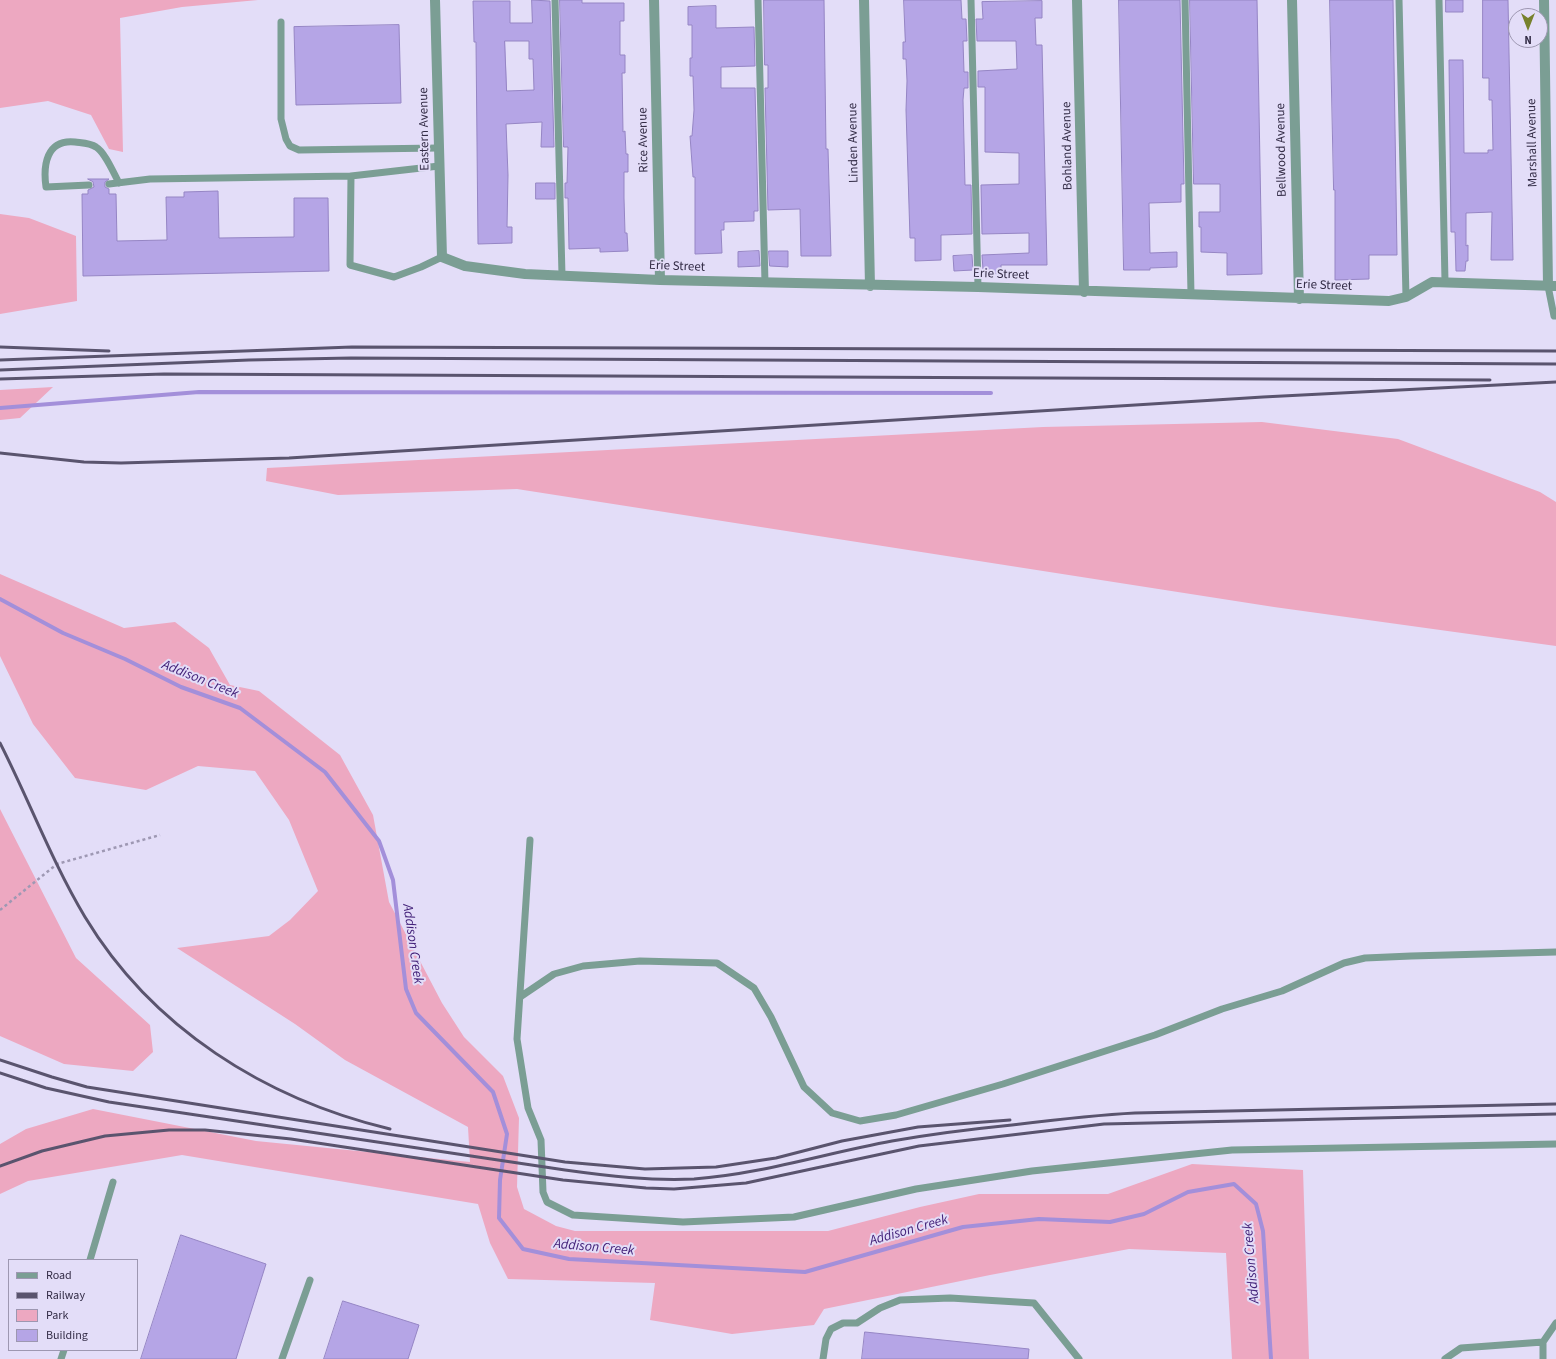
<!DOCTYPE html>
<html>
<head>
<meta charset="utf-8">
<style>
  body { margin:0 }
  #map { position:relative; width:1556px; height:1359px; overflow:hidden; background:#e3ddf8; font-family:"Source Sans 3",sans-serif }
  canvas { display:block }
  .legend { position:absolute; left:8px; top:1259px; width:130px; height:92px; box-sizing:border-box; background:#e3ddf8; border:1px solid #9d97b1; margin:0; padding:5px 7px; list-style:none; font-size:12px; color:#342d47 }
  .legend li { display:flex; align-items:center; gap:8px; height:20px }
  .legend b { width:20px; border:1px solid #9d97b1 }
  .north { position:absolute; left:1508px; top:8px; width:40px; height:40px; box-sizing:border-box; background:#e3ddf8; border:1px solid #9d97b1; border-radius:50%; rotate:180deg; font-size:11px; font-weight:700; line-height:16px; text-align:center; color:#342d47 }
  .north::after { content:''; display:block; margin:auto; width:14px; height:18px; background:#77812d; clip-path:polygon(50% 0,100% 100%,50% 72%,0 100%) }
</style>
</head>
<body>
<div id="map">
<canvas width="1556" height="1359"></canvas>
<ul class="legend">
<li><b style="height:5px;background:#7b9e94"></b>Road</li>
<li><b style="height:5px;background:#5a546e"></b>Railway</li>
<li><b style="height:11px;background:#eda8c1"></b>Park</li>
<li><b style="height:11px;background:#b5a5e6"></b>Building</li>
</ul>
<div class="north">N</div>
</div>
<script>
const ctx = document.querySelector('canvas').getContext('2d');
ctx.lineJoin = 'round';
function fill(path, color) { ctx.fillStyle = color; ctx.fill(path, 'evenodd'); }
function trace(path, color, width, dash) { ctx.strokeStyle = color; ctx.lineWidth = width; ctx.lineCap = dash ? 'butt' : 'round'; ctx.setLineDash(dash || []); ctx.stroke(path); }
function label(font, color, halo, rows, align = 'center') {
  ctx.font = font + ' "Source Sans 3",sans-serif'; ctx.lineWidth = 4; ctx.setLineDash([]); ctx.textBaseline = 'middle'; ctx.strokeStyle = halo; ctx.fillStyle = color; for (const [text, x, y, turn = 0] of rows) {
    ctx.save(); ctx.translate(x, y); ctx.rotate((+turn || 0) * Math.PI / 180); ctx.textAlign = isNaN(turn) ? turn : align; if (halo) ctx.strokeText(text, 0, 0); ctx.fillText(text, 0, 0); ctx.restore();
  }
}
const green = new Path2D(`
  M0,0H258L182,7L120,18L123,152L109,149L91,115L48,101L0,108Z
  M0,214L29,218L76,236L77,301L0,314Z
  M53,387L20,418L0,420V390Z
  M1262,422L1398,439L1540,492L1556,502V646L1274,607L517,489L338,495L266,481L267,468L1043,427Z
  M0,574L124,628L175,622L209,648L230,685L259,691L340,755L373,815L389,902L442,1003L464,1037L503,1076L519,1118L517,1187L524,1209L556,1226L575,1231H828L920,1207L979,1194H1108L1192,1164L1303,1170L1309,1359H1232L1226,1253L1129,1249L990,1275L824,1309L814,1325L732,1334L650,1320L655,1283L508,1279L490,1243L478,1204L182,1155L28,1181L0,1194V1144L26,1129L93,1109L256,1141L470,1162L468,1127L345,1060L295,1024L177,948L269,936L290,920L318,891L289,820L255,771L198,766L146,790L75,778L33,724L0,656Z
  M0,809L76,958L150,1025L153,1052L133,1071L64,1064L0,1036Z`);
const stream = new Path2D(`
  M0,408L199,392L991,393
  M0,599L63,633L125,659L181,687L240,708L325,772L379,841L393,880L406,989L416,1013L493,1092L507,1134L500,1180L499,1218L523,1249L569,1259L805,1272L963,1227L1039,1219L1110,1222L1144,1214L1188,1192L1234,1184L1256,1204L1263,1231L1271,1359`);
const building = new Path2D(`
  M532,0L550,1L554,147H541L542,122L506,124L508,175L507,227H512V243L478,244L476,42H474L473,1H510V23H532ZM505,41H529V59H533L534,90L507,91Z
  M560,0H582V3H624V21H620V55H625V73H622L623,132L625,131L626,154H628V172H624V198L625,233H627L628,251L600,252V248L569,249L568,198H565V183H567L568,147H564Z
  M764,0H824L826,149H828L831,256H801L800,209L768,210L765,88H768V65H765Z
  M904,0H961L962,19H966L967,41H963L964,72H968V88H964L963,100L965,185H971L972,234L941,235V260L915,261V238H910L906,110L907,81L906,59H903V42H905Z
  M1119,0H1180L1184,184H1181V202L1149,203L1150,253L1177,252V267L1150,268V270H1124Z
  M1190,0H1257L1262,274L1227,275V253L1201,252V227H1199V212H1220V184H1194Z
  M1330,0H1393L1397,255H1369V279L1335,280V190H1334Z
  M1446,0H1463V12H1446Z
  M1483,0H1508L1513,260H1491L1492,212L1466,213V246L1468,245V261H1466L1465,271H1456L1455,232H1451L1449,60H1463L1464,153H1488V150H1493L1492,100H1489V78H1483Z
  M1042,1V18H1035L1036,45H1042L1047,265H1001V274L985,273V270H983L982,255L1029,253V233L982,234L981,185L1019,184V153L985,152V87H978V71L1017,69L1016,41H977L976,19H983L982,2Z
  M716,6V28L754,27L755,66L721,67V88H755L758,211H754V221L724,222V230H721L722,253L695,254V177H693L690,136H692L694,110L693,76H690V58H692V25H688V7Z
  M399,25L401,103L296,105L294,27Z
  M88,179H109L105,182V187L109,189V194H116L117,241L167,240L166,197H184V192L218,191L219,238L294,237V198H328L329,271L83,276L82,194H88V190L94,187L93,182Z
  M536,183H555V199H536Z
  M759,251L760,266L738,267V252Z
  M769,251H788V267L770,266Z
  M972,255L973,270L954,271L953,256Z
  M181,1235L266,1264L236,1359H141Z
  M343,1301L419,1325L408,1359H324Z
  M865,1332L1029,1349L1028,1359H862Z`);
const path = new Path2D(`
  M0,910L57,864L160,835`);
const lane = new Path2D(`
  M555,0L562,275
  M758,0L765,283
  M971,0L978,287
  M1185,0L1191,294
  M1399,0L1406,297
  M1439,0L1445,281
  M281,22V119L286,139L290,146L299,150L438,148
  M439,166L351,176L350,265L394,277L421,267L442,257
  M109,184L150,179L351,176
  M89,185L46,187C43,166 46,139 75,142C82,143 90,143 96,147C105,152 114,174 119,183
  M1548,286L1554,316H1556
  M530,840L517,1039L528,1108L541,1140L543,1192L547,1202L573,1215L683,1222L794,1217L916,1189L1032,1171L1232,1150L1556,1144
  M520,997L554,974L583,966L640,961L717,963L754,988L771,1017L804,1087L832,1113L860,1121L896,1115L1003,1084L1155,1035L1222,1009L1282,991L1344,963L1365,958L1411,956L1556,952
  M90,1260L113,1182
  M61,1359L64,1350
  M282,1359L310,1280
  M823,1359L826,1339L831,1329L843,1323H857L880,1308L900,1300L950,1298L1034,1303L1079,1359
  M1445,1359L1461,1348L1543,1342
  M1543,1359V1342L1556,1323`);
const street = new Path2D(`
  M435,0L442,257L465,266L525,274L660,280L978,287L1389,301L1406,297L1432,282L1556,286
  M654,0L660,280
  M864,0L870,286
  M1077,0L1084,292
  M1292,0L1299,299
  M1544,0L1548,286`);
const rail = new Path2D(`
  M0,347L109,351
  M0,360L352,347L1556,351
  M0,370L249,360L351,358L1556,364
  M0,379L164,374L1490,380
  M0,453L84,462L121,463L289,458L1263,397L1556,382
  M0,743C29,800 52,862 85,917C152,1028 265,1099 390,1129
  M0,1060L52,1077L87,1087L565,1162L645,1169L716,1167L776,1158L842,1141L918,1127L1010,1120
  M0,1073L46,1088L109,1102L565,1170C608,1176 650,1181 694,1179C762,1174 826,1153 892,1141C932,1134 972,1129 1012,1125C1053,1120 1094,1115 1135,1113L1556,1104
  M0,1166L42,1151L105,1136L169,1130H205L291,1139L563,1180L646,1188L674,1189L746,1183L919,1146L1104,1124L1556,1114`);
const streetNames = [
  ["Eastern Avenue",425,129,-91],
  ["Rice Avenue",644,140,-91],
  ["Linden Avenue",854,143,-91],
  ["Marshall Avenue",1533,143,-91],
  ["Bohland Avenue",1068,146,-91],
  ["Bellwood Avenue",1282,150,-91],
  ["Erie Street",677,267,2],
  ["Erie Street",1001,275,2],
  ["Erie Street",1324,286,2]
];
const waterNames = [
  ["Addison Creek",200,680,22],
  ["Addison Creek",412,944,82],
  ["Addison Creek",909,1231,-16],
  ["Addison Creek",594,1248,5],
  ["Addison Creek",1252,1263,-95]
];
fill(green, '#eda8c1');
trace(stream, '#a38fda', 4);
fill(building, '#b5a5e6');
trace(building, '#9585c4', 1);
trace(path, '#9e98b3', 2.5, [3, 3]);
trace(lane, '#7b9e94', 7);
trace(street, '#7b9e94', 10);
trace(rail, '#5a546e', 3);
label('13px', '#342d47', '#e3ddf8', streetNames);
label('italic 14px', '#432279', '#e3ddf8', waterNames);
</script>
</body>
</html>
